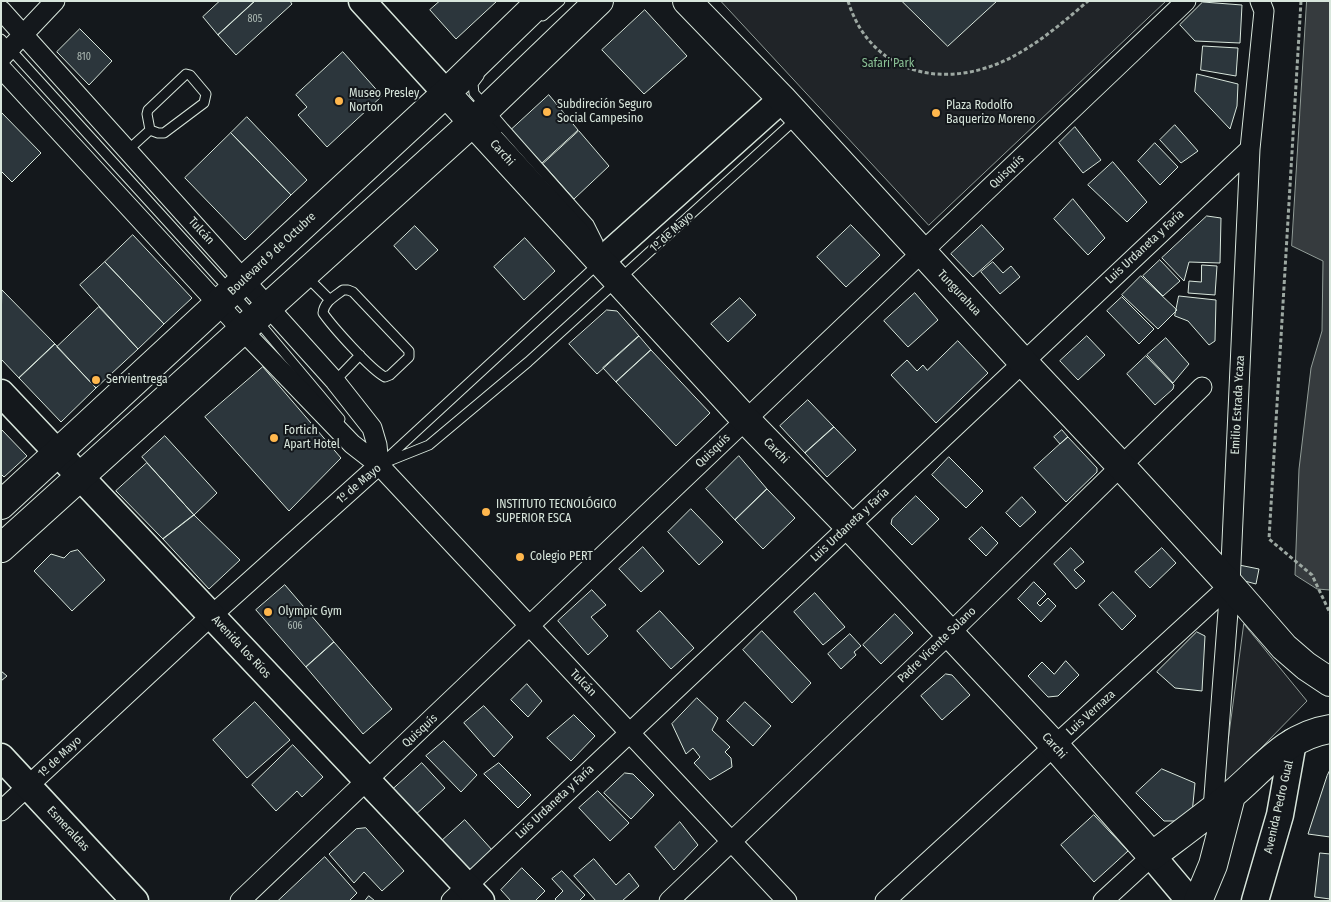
<!DOCTYPE html>
<html>
<head>
<meta charset="utf-8">
<style>
  body { margin:0 }
  #map { position:relative; width:1331px; height:902px; overflow:hidden; background:#14181c; font-family:"Fira Sans Condensed",sans-serif }
  canvas { display:block }
  .frame { position:absolute; inset:0; border:2px solid #d8e6dc; pointer-events:none }
</style>
</head>
<body>
<div id="map">
<canvas width="1331" height="902"></canvas>
<div class="frame"></div>
</div>
<script>
const ctx = document.querySelector('canvas').getContext('2d');
ctx.lineJoin = 'round';
function fill(path, color) { ctx.fillStyle = color; ctx.fill(path, 'evenodd'); }
function trace(path, color, width, dash) { ctx.strokeStyle = color; ctx.lineWidth = width; ctx.lineCap = dash ? 'butt' : 'round'; ctx.setLineDash(dash || []); ctx.stroke(path); }
function label(font, color, halo, rows, align = 'center') {
  ctx.font = font + ' "Fira Sans Condensed",sans-serif'; ctx.lineWidth = 4; ctx.setLineDash([]); ctx.textBaseline = 'middle'; ctx.strokeStyle = halo; ctx.fillStyle = color; for (const [text, x, y, turn = 0] of rows) {
    ctx.save(); ctx.translate(x, y); ctx.rotate((+turn || 0) * Math.PI / 180); ctx.textAlign = isNaN(turn) ? turn : align; if (halo) ctx.strokeText(text, 0, 0); ctx.fillText(text, 0, 0); ctx.restore();
  }
}
const green = new Path2D(`
  M721,1H1166L929,225Z
  M1244,624L1307,701L1222,788Z`);
const water = new Path2D(`
  M1307,1H1330V590L1317,589L1295,575L1299,469L1311,368L1322,331L1323,261L1292,246Z`);
const building = new Path2D(`
  M220,1H255L218,35L203,17Z
  M255,1H290L292,4L236,55L218,35Z
  M440,1H497L456,39L430,10Z
  M902,1H997L948,46Z
  M1203,2L1242,5L1240,43L1195,41L1180,25Z
  M645,10L687,56L644,94L602,50Z
  M80,29L112,61L89,85L57,52Z
  M1203,46L1238,48L1236,76L1201,70Z
  M343,52L382,96L327,147L298,115L307,107L296,95Z
  M1197,74L1238,84L1237,106L1230,129L1195,92Z
  M549,95L578,130L542,163L511,130Z
  M1,112L41,153L12,182L1,171Z
  M247,117L307,180L291,195L231,133Z
  M1175,125L1198,151L1181,163L1160,140Z
  M1075,127L1101,160L1083,173L1059,143Z
  M579,131L609,166L574,199L543,164Z
  M231,133L291,195L245,240L185,178Z
  M1155,143L1178,167L1160,185L1138,161Z
  M1113,162L1147,202L1127,222L1088,185Z
  M1073,199L1105,238L1088,255L1054,219Z
  M1207,216L1221,218L1220,263L1189,262L1184,281L1162,258Z
  M851,225L880,255L846,287L817,257Z
  M982,225L1004,249L973,277L951,254Z
  M415,226L438,250L416,270L394,246Z
  M133,235L192,298L164,324L105,262Z
  M525,238L555,271L524,300L494,267Z
  M1160,260L1180,281L1163,296L1143,276Z
  M105,262L164,324L138,349L80,285Z
  M993,262L1003,273L1011,266L1020,277L1000,294L981,272Z
  M1202,265L1217,266L1215,295L1188,293L1189,281L1201,282Z
  M1141,276L1177,310L1158,329L1122,295Z
  M2,290L55,344L19,378L1,359Z
  M915,293L938,320L908,347L884,321Z
  M1179,296L1216,300L1215,341L1209,345L1188,321L1175,316Z
  M1122,297L1154,329L1139,344L1107,311Z
  M740,298L756,315L728,342L711,324Z
  M99,307L138,349L96,388L57,347Z
  M607,310L617,311L639,336L597,374L569,344Z
  M639,336L651,350L616,382L603,368Z
  M1087,336L1105,355L1078,380L1060,361Z
  M1166,338L1189,364L1173,383L1147,355Z
  M958,341L988,373L936,423L891,375L907,360L917,371L923,365L927,370Z
  M55,344L96,388L61,422L19,378Z
  M651,350L710,413L676,446L616,382Z
  M1146,356L1174,385L1173,389L1155,405L1127,374Z
  M263,367L341,458L289,511L205,417Z
  M808,400L834,427L805,453L780,426Z
  M834,427L856,450L827,477L805,453Z
  M1,429L27,456L4,477L1,474Z
  M1062,430L1068,437L1060,444L1054,437Z
  M165,436L217,493L194,515L142,457Z
  M1068,437L1097,468V472L1066,502L1034,468Z
  M739,456L767,489L735,520L706,489Z
  M949,457L983,491L966,508L932,475Z
  M147,463L194,515L163,539L116,491Z
  M767,489L795,518L763,549L735,520Z
  M916,496L939,519L912,545L891,524L892,519Z
  M1022,497L1036,512L1020,527L1006,513Z
  M691,509L723,542L699,565L668,532Z
  M194,515L240,560L209,589L163,539Z
  M982,527L998,543L986,556L969,539Z
  M643,547L664,571L641,592L619,569Z
  M1071,548L1084,562L1074,570L1085,581L1076,589L1054,564Z
  M1162,548L1176,563L1150,588L1135,572Z
  M78,550L105,580L72,611L34,571L51,554L64,558L70,552Z
  M1239,565L1259,569L1256,584L1237,579Z
  M1034,582L1046,594L1037,603L1040,606L1048,598L1056,606L1041,622L1018,599Z
  M285,585L334,642L306,667L256,610Z
  M592,590L606,605L591,617L608,636L588,655L558,621Z
  M1113,592L1136,616L1122,630L1099,605Z
  M815,593L845,627L823,645L794,612Z
  M660,611L694,648L671,669L637,631Z
  M895,614L913,633L881,664L863,645Z
  M762,631L811,683L792,703L743,650Z
  M1197,632L1205,636L1202,691L1175,688L1157,672Z
  M850,634L861,646L854,652L856,655L841,669L828,654Z
  M334,642L392,709L363,734L306,667Z
  M1066,661L1079,675L1058,696L1048,697L1028,676L1042,662L1054,674Z
  M1,671L7,676L1,681Z
  M946,674L952,675L970,695L942,720L921,696Z
  M527,684L542,701L528,717L511,700Z
  M697,698L718,718L712,730L730,747L725,752L731,758L732,767L710,780L694,763L700,757L693,748L686,754L672,724Z
  M255,702L290,740L247,778L213,740Z
  M745,702L771,726L753,746L727,721Z
  M484,706L513,737L494,757L464,723Z
  M574,715L595,736L571,761L547,738Z
  M444,741L477,775L461,792L426,756Z
  M293,745L323,777L302,797L297,791L276,811L252,785Z
  M422,763L445,788L414,816L391,791Z
  M499,763L531,795L518,808L484,774Z
  M1162,769L1195,783L1192,814L1179,821H1164L1136,793Z
  M1330,770V837L1308,834L1327,776Z
  M625,773L633,774L654,795L631,819L604,793Z
  M598,791L629,823L610,841L579,808Z
  M1094,815L1128,851L1094,882L1061,845Z
  M465,820L493,851L464,879L435,847Z
  M680,822L698,845L674,870L655,847Z
  M366,828L404,871L382,891L364,872L354,883L329,854L356,829Z
  M1320,853L1330,854V899L1315,897Z
  M325,857L357,893L349,901H278Z
  M594,859L616,885L629,873L639,886L622,901H596L574,876Z
  M522,868L545,891L535,901H511L501,890Z
  M562,871L585,895L579,901H557L555,899L563,891L552,879Z
  M369,896L375,901H365Z`);
const path = new Path2D(`
  M848,1C869,69 934,89 997,64C1031,50 1060,25 1088,1
  M1301,1L1269,539L1312,575L1330,613`);
const lane = new Path2D(`
  M543,16L560,1
  M1,39L256,319L340,419
  M186,74L190,75L206,94L204,103L164,133H158L150,130L147,114L148,110Z
  M479,76L473,84L474,93L504,128
  M484,124L504,128L589,224L598,242
  M128,150L150,130
  M307,277L330,300
  M343,290H348L353,292L409,351V357L390,375L385,377C371,370 332,326 323,313C324,302 335,296 343,290Z
  M335,381L360,355
  M383,462L598,264
  M379,465L429,445L528,362L796,119`);
const street = new Path2D(`
  M1,10L335,381L372,428L377,445L379,465
  M1,58L55,1
  M1,68L242,330L352,444L379,465L787,901
  M1213,809L1230,585L1250,149L1264,11L1260,1
  M1,811L211,616L379,465
  M240,901L1186,1
  M451,901L1250,149
  M669,901L949,634L1202,387
  M885,901L1230,585
  M1103,901L1152,856`);
const secondary = new Path2D(`
  M362,1L446,93
  M600,262L782,99
  M1,393L481,901
  M1,757L135,901
  M1152,856L1190,901
  M1255,901L1280,815L1293,742`);
const primary = new Path2D(`
  M687,1L782,99L1023,362L1121,466L1230,585L1284,647L1306,666L1330,682
  M446,93L745,419L849,526L1055,746L1152,856C1177,837 1204,817 1229,797C1261,771 1285,736 1330,729
  M1,505L446,93L541,1
  M1,548L473,122L599,1
  M1198,901L1213,865L1231,796`);
const markers = [
  [339,101,5,"#ffb74d"],
  [547,112,5,"#ffb74d"],
  [936,113,5,"#ffb74d"],
  [96,380,5,"#ffb74d"],
  [274,438,5,"#ffb74d"],
  [486,512,5,"#ffb74d"],
  [520,557,5,"#ffb74d"],
  [268,612,5,"#ffb74d"]
];
const numberNames = [
  ["805",255,19],
  ["810",84,57],
  ["606",295,626]
];
const parkNames = [
  ["Safari Park",888,64]
];
const poiNames = [
  ["Museo Presley",349,94],
  ["Norton",349,108],
  ["Subdireción Seguro",557,105],
  ["Social Campesino",557,119],
  ["Plaza Rodolfo",946,106],
  ["Baquerizo Moreno",946,120],
  ["Servientrega",106,380],
  ["Fortich",284,431],
  ["Apart Hotel",284,445],
  ["INSTITUTO TECNOLÓGICO",496,505],
  ["SUPERIOR ESCA",496,519],
  ["Colegio PERT",530,557],
  ["Olympic Gym",278,612]
];
const streetNames = [
  ["Carchi",502,153,48],
  ["Quisquís",1007,172,-44],
  ["Tulcán",201,231,48],
  ["1º de Mayo",672,232,-42],
  ["Luis Urdaneta y Faría",1145,247,-43],
  ["Boulevard 9 de Octubre",272,254,-43],
  ["Tungurahua",959,293,47],
  ["Emilio Estrada Ycaza",1238,405,-87],
  ["Quisquís",713,451,-44],
  ["Carchi",776,451,46],
  ["1º de Mayo",359,484,-40],
  ["Luis Urdaneta y Faría",850,525,-43],
  ["Padre Vicente Solano",937,645,-44],
  ["Avenida los Ríos",241,647,47],
  ["Tulcán",583,683,46],
  ["Luis Vernaza",1091,713,-42],
  ["Quisquís",420,731,-43],
  ["Carchi",1054,746,48],
  ["1º de Mayo",60,757,-43],
  ["Luis Urdaneta y Faría",555,802,-43],
  ["Avenida Pedro Gual",1279,807,-77],
  ["Esmeraldas",68,829,47]
];
fill(green, '#202428');
trace(green, '#939e99', 1);
fill(water, '#363b3e');
trace(water, '#939e99', 1);
fill(building, '#2c363c');
trace(building, '#d8e6dc', 1);
trace(lane, '#d8e6dc', 11);
trace(street, '#d8e6dc', 21);
trace(secondary, '#d8e6dc', 29);
trace(primary, '#d8e6dc', 30);
trace(path, '#9da8a2', 3, [4, 2.5]);
trace(lane, '#14181c', 9);
trace(street, '#14181c', 19);
trace(secondary, '#14181c', 26);
trace(primary, '#14181c', 28);
for (const [x, y, r, color] of markers) { const dot = new Path2D(); dot.arc(x, y, r, 0, 2 * Math.PI); ctx.fillStyle = color; ctx.fill(dot); trace(dot, '#14181c', 2); }
label('10px', '#adbab4', null, numberNames);
label('12px', '#8ac095', '#14181c', parkNames);
label('12px', '#d8e6dc', '#14181c', poiNames, 'left');
label('12px', '#d8e6dc', '#14181c', streetNames);
</script>
</body>
</html>
